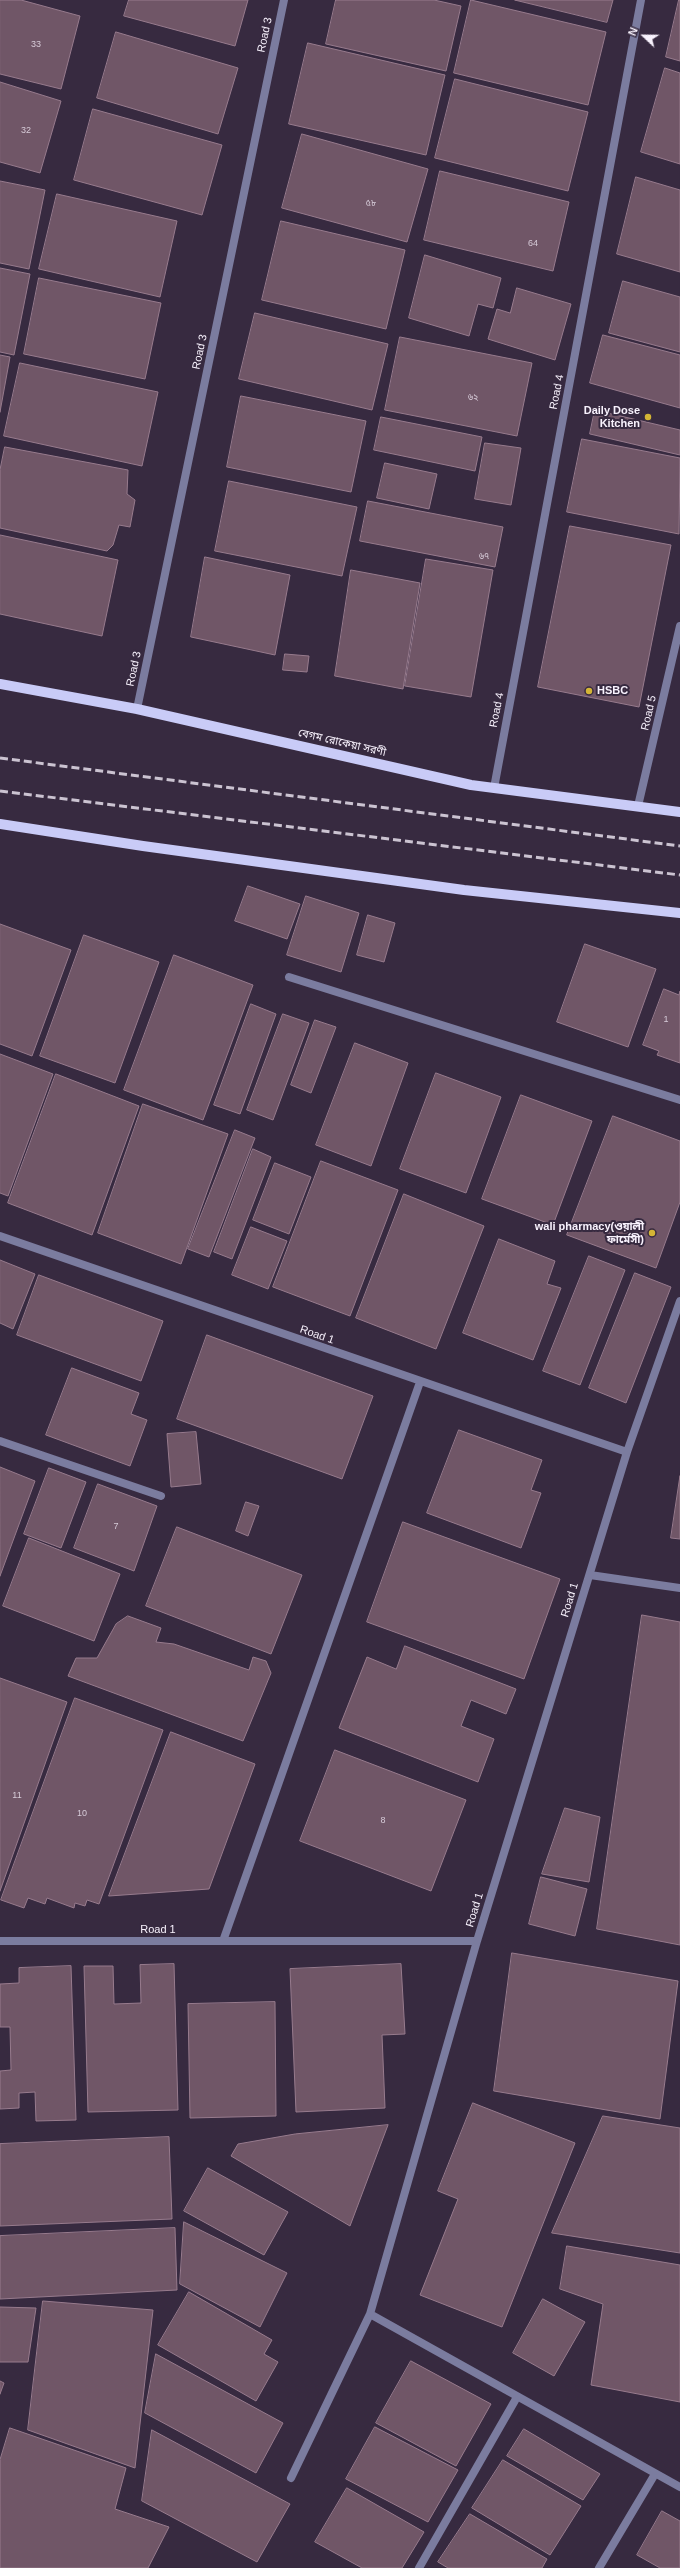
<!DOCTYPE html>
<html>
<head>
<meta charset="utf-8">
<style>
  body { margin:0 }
  #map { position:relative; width:680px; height:2568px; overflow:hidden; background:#372a40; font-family:Arial,sans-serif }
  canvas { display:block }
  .north { position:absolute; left:624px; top:16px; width:40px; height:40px; -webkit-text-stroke:3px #372a40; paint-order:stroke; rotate:292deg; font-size:11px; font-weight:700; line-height:16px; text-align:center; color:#f8f2fd }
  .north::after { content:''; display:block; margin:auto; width:14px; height:18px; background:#f8f2fd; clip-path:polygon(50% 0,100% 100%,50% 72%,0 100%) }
</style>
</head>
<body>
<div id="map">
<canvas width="680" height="2568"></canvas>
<div class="north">N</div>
</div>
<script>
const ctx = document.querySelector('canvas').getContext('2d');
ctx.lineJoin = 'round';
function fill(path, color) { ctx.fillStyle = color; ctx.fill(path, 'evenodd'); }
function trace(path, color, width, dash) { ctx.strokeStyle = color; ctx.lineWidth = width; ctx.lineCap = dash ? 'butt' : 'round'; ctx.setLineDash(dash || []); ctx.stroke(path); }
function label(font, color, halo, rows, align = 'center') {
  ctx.font = font + ' Arial,"Noto Sans Bengali",sans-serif'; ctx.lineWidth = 4; ctx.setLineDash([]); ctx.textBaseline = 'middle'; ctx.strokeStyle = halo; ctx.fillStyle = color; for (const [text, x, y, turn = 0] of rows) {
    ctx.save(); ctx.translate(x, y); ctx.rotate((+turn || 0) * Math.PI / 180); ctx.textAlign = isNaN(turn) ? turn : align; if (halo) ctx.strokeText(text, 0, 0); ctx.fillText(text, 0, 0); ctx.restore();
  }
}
const building = new Path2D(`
  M0,0H21L80,16L61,89L0,74Z
  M129,0H248L235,46L124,16Z
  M336,0H434L461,6L446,71L326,44Z
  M471,0L606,32L588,105L454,73Z
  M515,0H613L607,22Z
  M679,0H680V61L666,57Z
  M116,32L238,68L218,134L97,98Z
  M308,43L445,75L426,155L289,124Z
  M665,68L680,73V164L641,152Z
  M455,79L588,112L568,191L435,158Z
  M0,82L61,101L40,173L0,162Z
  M93,109L222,145L202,215L74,180Z
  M302,134L428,169L407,242L282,208Z
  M440,171L569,202L553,271L424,240Z
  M636,177L680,190V272L617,254Z
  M0,181L45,190L29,269L0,263Z
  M57,194L177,221L160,297L39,269Z
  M281,221L405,250L386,329L262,300Z
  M425,255L501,278L493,308L478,304L469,336L409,318Z
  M0,268L30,274L14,355L0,352Z
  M39,278L161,303L145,379L24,354Z
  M623,281L680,297V352L609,333Z
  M517,288L571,304L555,360L488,339L497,309L510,313Z
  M255,313L388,344L372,410L239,379Z
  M603,335L680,355V408L590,383Z
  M400,337L532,363L517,436L385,410Z
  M0,355L10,357L0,412Z
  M20,363L158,392L142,466L4,436Z
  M241,396L366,421L351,492L227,467Z
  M595,410L680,430V455L590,434Z
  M381,417L482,437L475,471L374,450Z
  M582,439L680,458L679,534L567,512Z
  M485,443L521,448L511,505L475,499Z
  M5,447L128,470L127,494L135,500L130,527L119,525L113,545L107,551L0,528V470Z
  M385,463L437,474L429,509L377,498Z
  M229,481L357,507L342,576L215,551Z
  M368,501L503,527L495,567L360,541Z
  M570,526L671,545L639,707L538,687Z
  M0,535L118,560L102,636L0,614Z
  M205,557L290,575L275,655L191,637Z
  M426,559L493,570L471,697L405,686Z
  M351,570L420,583L403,689L335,676Z
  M285,654L309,656L307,672L283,670Z
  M248,886L300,904L287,939L235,921Z
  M306,896L359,913L341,972L287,955Z
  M368,915L395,923L384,962L357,955Z
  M0,924L71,950L32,1056L0,1044Z
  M84,935L159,962L115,1083L40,1056Z
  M585,944L656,969L628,1047L557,1022Z
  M174,955L253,985L203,1120L124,1090Z
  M664,989L679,995L680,991V1063L657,1055L659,1051L643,1045Z
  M251,1004L276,1014L240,1114L214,1105Z
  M283,1014L309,1023L273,1120L247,1110Z
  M315,1020L336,1027L311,1093L291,1085Z
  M355,1043L408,1063L371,1166L316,1145Z
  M0,1054L53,1074L8,1196L0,1193Z
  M436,1073L501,1097L466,1193L400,1169Z
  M56,1074L139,1106L92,1235L8,1203Z
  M521,1095L592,1121L553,1225L482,1199Z
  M143,1104L228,1134L181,1264L98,1233Z
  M613,1116L680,1141V1202L656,1268L567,1235Z
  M235,1130L255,1138L209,1257L188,1249Z
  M253,1149L271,1157L232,1259L214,1252Z
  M321,1161L398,1190L350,1316L273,1287Z
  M275,1163L311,1177L289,1234L253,1220Z
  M404,1194L484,1226L436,1349L356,1318Z
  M251,1227L287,1241L268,1289L232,1275Z
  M499,1239L555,1261L547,1284L561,1288L533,1360L463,1333Z
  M589,1256L625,1270L580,1385L543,1371Z
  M0,1260L35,1274L13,1329L0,1323Z
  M635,1273L671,1287L626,1403L589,1388Z
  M39,1275L163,1321L141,1381L17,1335Z
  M207,1335L373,1396L342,1479L177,1419Z
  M72,1368L139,1393L131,1414L147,1420L130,1466L46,1435Z
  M459,1430L542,1460L531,1490L541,1493L521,1548L427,1513Z
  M196,1432L201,1484L171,1487L167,1434Z
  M0,1467L35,1481L0,1576Z
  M49,1468L86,1482L61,1548L24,1534Z
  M680,1476V1539L671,1538Z
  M98,1484L157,1506L134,1571L74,1548Z
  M246,1502L259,1506L248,1536L236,1531Z
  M403,1522L560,1579L524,1679L367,1622Z
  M177,1527L302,1575L271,1654L146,1606Z
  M29,1538L120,1574L94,1641L3,1606Z
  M642,1615L680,1622V1945L597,1929Z
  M128,1616L161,1628L156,1642L174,1644L249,1670L253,1657L266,1661L271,1673L243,1741L68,1676L76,1658H97L116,1624Z
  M405,1646L516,1689L506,1714L471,1700L461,1726L494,1739L478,1782L339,1728L367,1657L396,1669Z
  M0,1678L67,1702L0,1891Z
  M75,1698L163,1730L99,1904L87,1900L85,1906L75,1903L74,1908L47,1898L45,1904L28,1898L24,1908L1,1900Z
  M171,1732L255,1764L209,1889L109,1896Z
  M335,1750L466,1800L431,1891L300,1841Z
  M565,1808L600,1817L589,1882L542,1874Z
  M541,1877L587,1889L575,1936L529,1924Z
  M512,1953L678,1981L660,2119L494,2091Z
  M174,1964L178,2110L88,2112L84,1966H113L114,2004L141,2003L140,1965Z
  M401,1964L405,2034L382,2035L385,2108L296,2112L290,1969Z
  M71,1966L76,2120L36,2121L35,2092L19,2093V2108L0,2109V2071L11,2070L10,2027H0V1984L19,1983V1968Z
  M275,2002L276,2116L190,2118L188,2004Z
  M473,2103L575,2143L502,2327L420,2295L458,2199L438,2191Z
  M603,2116L680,2128V2253L552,2233Z
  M388,2125L350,2226L231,2156L238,2144L295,2134Z
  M169,2137L172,2219L0,2226V2144Z
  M208,2168L288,2212L264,2255L184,2211Z
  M184,2222L287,2273L260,2327L180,2284Z
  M175,2228L177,2290L0,2299V2236Z
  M567,2246L680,2265V2402L591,2385L603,2304L560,2289Z
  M189,2292L272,2340L264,2354L278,2362L256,2401L158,2345Z
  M543,2299L585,2322L554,2376L513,2353Z
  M43,2301L153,2310L135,2468L28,2430Z
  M0,2307L36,2308L28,2362H0Z
  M156,2354L283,2423L256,2473L145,2413Z
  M411,2361L491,2404L456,2466L376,2423Z
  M0,2381L4,2383L0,2394Z
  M375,2427L458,2470L428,2522L346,2479Z
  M10,2428L126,2468L115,2509L169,2527L148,2568H0V2460Z
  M524,2429L600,2474L583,2500L507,2456Z
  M152,2430L290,2504L257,2562L142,2501Z
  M503,2460L581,2506L550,2555L472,2508Z
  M347,2488L424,2532L402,2568H362L315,2542Z
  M662,2511L680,2521V2568H660L637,2555Z
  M470,2514L547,2559L542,2568H448L438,2562Z`);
const street = new Path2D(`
  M137,709L284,0
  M494,788L641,0
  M638,806L680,626
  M289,977L680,1100
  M0,1236L627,1452
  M0,1441L161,1496
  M590,1575L680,1588
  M0,1941H477L627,1452L680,1301
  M223,1941L420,1382
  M370,2314L680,2487
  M291,2478L370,2314L477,1941
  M419,2568L517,2397
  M599,2568L655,2474`);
const primary = new Path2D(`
  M0,684L137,709L471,785L680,812
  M0,824L143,846L464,890L680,913`);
const rail = new Path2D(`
  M0,758L680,846
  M0,791L680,875`);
const markers = [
  [648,417,4,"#d4b535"],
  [589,691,4,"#d4b535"],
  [652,1233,4,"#d4b535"]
];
const numberNames = [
  ["33",36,45],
  ["32",26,131],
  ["৫৮",371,204],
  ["64",533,244],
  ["৬২",473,398],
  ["৬৭",484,557],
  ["1",666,1020],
  ["7",116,1527],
  ["11",17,1796],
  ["10",82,1814],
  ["8",383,1821]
];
const streetNames = [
  ["Road 3",265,35,-78],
  ["Road 3",200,352,-78],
  ["Road 4",557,392,-79],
  ["Road 3",134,669,-78],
  ["Road 4",497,710,-79],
  ["Road 5",649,713,-77],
  ["বেগম রোকেয়া সরণী",342,743,13],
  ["Road 1",317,1335,19],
  ["Road 1",570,1600,-73],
  ["Road 1",475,1910,-73],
  ["Road 1",158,1930]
];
const poiNames = [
  ["Daily Dose",640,411],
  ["Kitchen",640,424],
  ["HSBC",597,691,"left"],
  ["wali pharmacy(ওয়ালী",644,1227],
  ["ফার্মেসী)",644,1240]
];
fill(building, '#705667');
trace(building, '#977b8d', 1);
trace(street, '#7b7c9f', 8);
trace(primary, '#c9cbf7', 10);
trace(rail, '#cbc3d1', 3, [8, 4]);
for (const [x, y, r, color] of markers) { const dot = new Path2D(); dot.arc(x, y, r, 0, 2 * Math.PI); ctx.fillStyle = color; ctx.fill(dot); trace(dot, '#372a40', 1.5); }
label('9px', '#d6cbd8', null, numberNames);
label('11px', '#f8f2fd', '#372a40', streetNames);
label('bold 11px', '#f8f2fd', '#372a40', poiNames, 'right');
</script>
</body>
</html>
